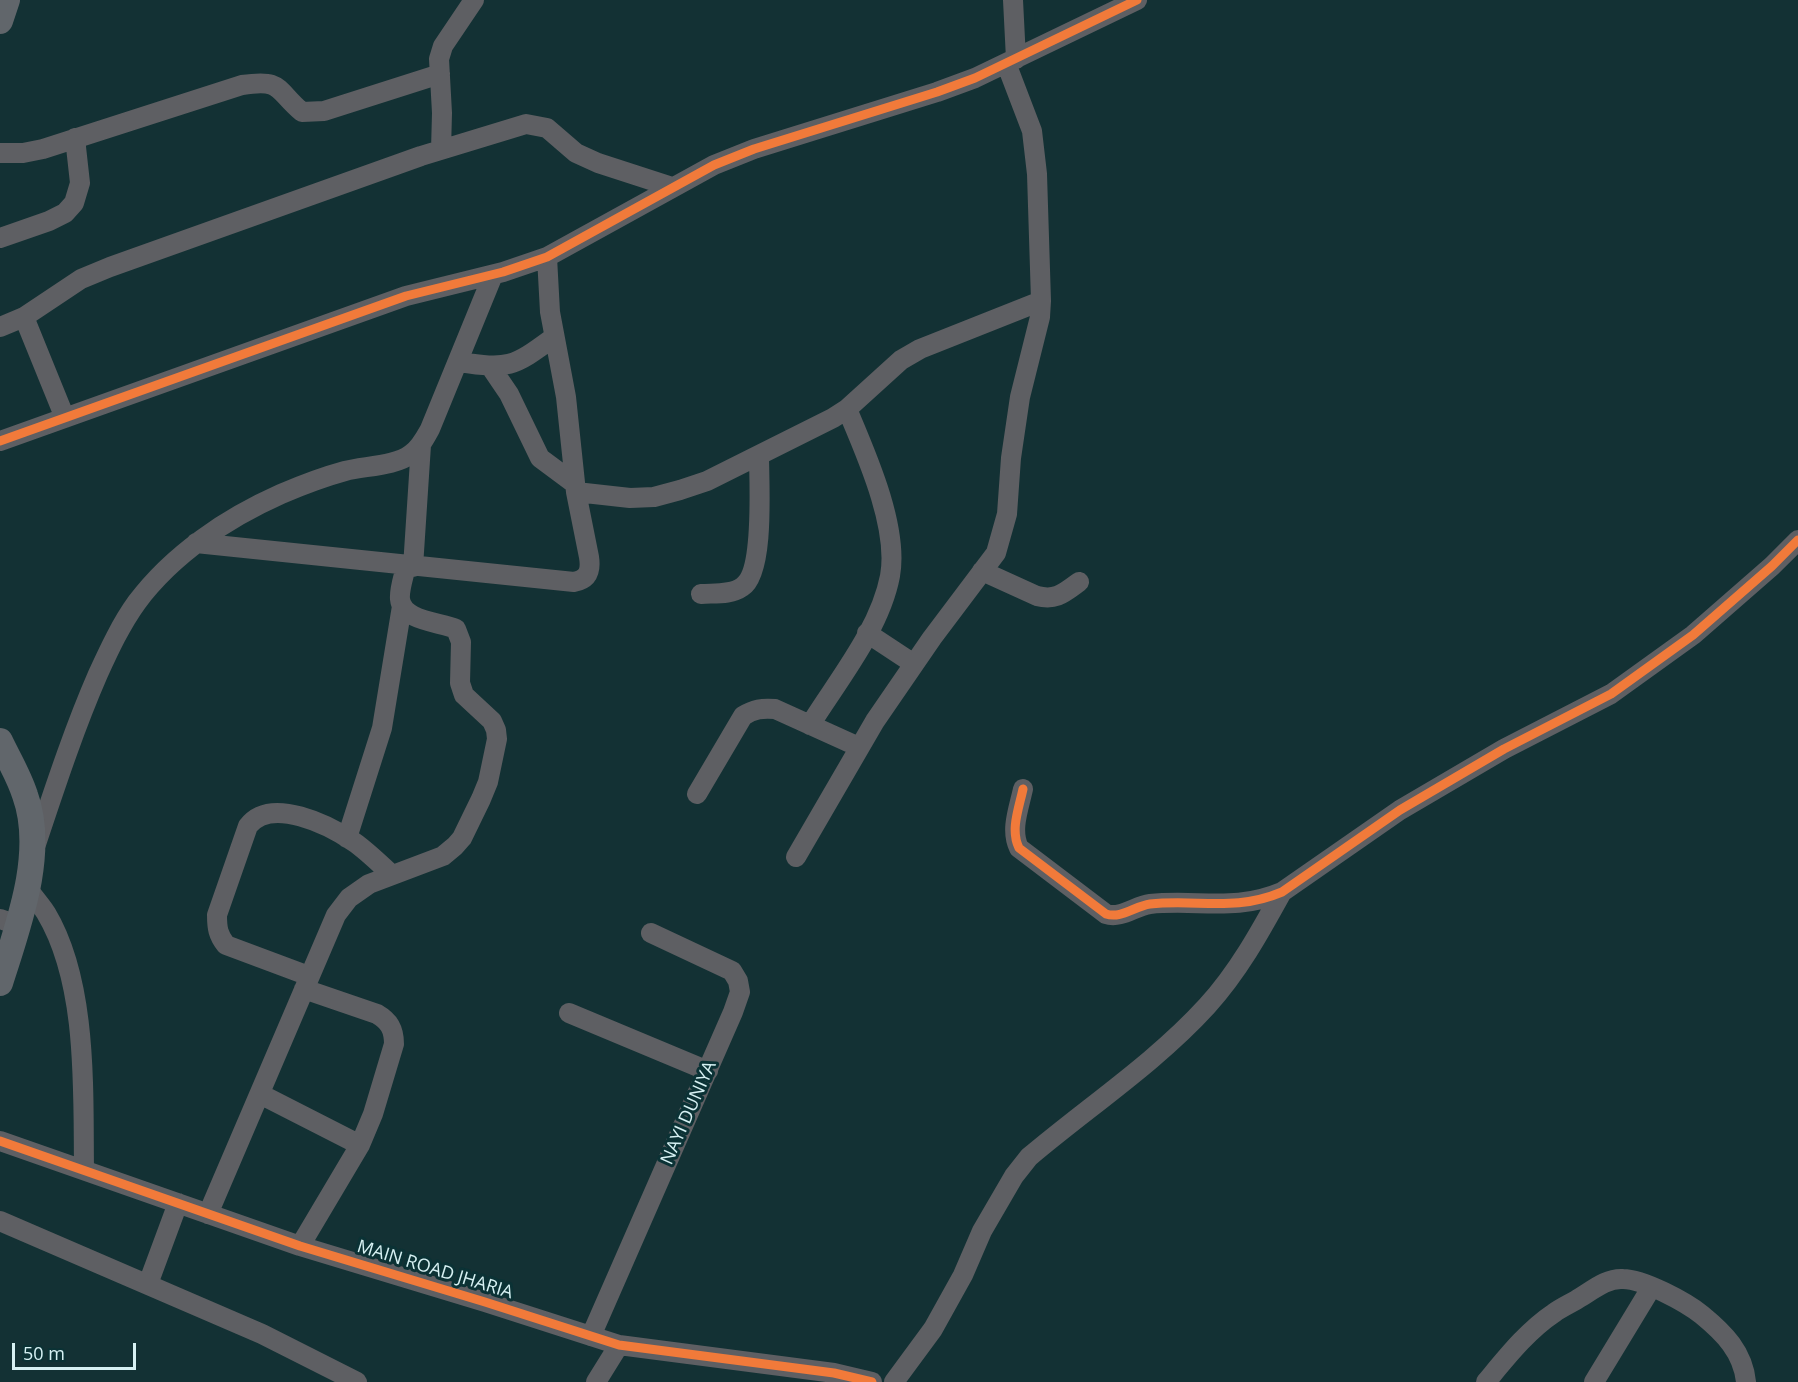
<!DOCTYPE html>
<html>
<head>
<meta charset="utf-8">
<style>
  body { margin:0 }
  #map { position:relative; width:1798px; height:1382px; overflow:hidden; background:#133134; font-family:"Open Sans",sans-serif }
  canvas { display:block }
  .scale { position:absolute; left:12px; top:1343px; width:124px; height:27px; box-sizing:border-box; border:3px solid #d7f1f3; border-top:0; padding-left:8px; font-size:18px; line-height:21px; white-space:nowrap; color:#d7f1f3; -webkit-text-stroke:4px #0b3235; paint-order:stroke }
</style>
</head>
<body>
<div id="map">
<canvas width="1798" height="1382"></canvas>
<div class="scale">50 m</div>
</div>
<script>
const ctx = document.querySelector('canvas').getContext('2d');
ctx.lineJoin = 'round';
function trace(path, color, width, dash) { ctx.strokeStyle = color; ctx.lineWidth = width; ctx.lineCap = dash ? 'butt' : 'round'; ctx.setLineDash(dash || []); ctx.stroke(path); }
function label(font, color, halo, rows, align = 'center') {
  ctx.font = font + ' "Open Sans",sans-serif'; ctx.lineWidth = 6; ctx.setLineDash([]); ctx.textBaseline = 'middle'; ctx.strokeStyle = halo; ctx.fillStyle = color; for (const [text, x, y, turn = 0] of rows) {
    ctx.save(); ctx.translate(x, y); ctx.rotate((+turn || 0) * Math.PI / 180); ctx.textAlign = isNaN(turn) ? turn : align; if (halo) ctx.strokeText(text, 0, 0); ctx.fillText(text, 0, 0); ctx.restore();
  }
}
const minor = new Path2D(`
  M1013,0L1016,59
  M441,150L442,113L439,59L443,46L474,0
  M0,153H23L43,149L242,85C283,79 275,89 302,112L324,111L440,74
  M0,238L49,221L65,213L74,203L80,183L75,138
  M24,317L65,418
  M0,327L24,317L81,279L110,267L421,156L526,124L547,128L576,153L598,163L672,187
  M458,362C509,369 512,368 554,337
  M490,366L509,394L540,458L575,484
  M0,441L406,296L503,272L547,257L714,165L754,149L937,92L975,78L1137,0
  M576,492L630,498L654,497L680,490L707,481L833,418L847,409L901,360L920,349L1041,301
  M196,543L574,582C589,579 591,570 589,557L576,492L566,397L550,312L547,257
  M413,567L421,445
  M982,571L1037,596C1056,601 1064,593 1079,582
  M701,594C714,593 731,595 742,587C765,573 759,482 759,455
  M867,633L914,664
  M810,725C838,680 880,629 890,576C899,527 866,454 847,409
  M1023,789C1019,808 1010,830 1019,848L1106,914C1121,919 1135,906 1150,904C1198,899 1235,912 1282,892L1400,810L1504,749L1611,694L1693,635L1772,566L1798,540
  M697,794L743,716C754,709 762,708 775,709L859,747
  M347,838L382,728L402,606
  M36,844C55,787 74,729 98,674C109,650 121,624 137,602C173,554 227,518 281,494C302,485 323,477 345,471C364,466 396,466 411,454C420,448 425,438 430,429L493,275
  M796,857L875,721L932,638L996,553L1007,514L1011,458L1020,397L1040,317L1041,301L1037,174L1032,131L1006,63
  M26,887C33,896 40,904 46,913C88,983 83,1091 84,1170
  M0,919L17,925
  M309,976L226,945C218,935 217,928 217,915L248,826C271,796 329,825 354,842C367,851 380,864 392,875
  M569,1013L708,1071
  M260,1094L360,1145
  M0,1141L300,1246L485,1302L619,1345L834,1373L872,1382
  M208,1214L336,915L349,898L369,884L443,856L455,846L462,838L481,799L488,782L497,739L496,730L492,721L464,695L460,683L461,642L456,629C440,622 402,621 400,599C399,589 404,576 406,566
  M0,1221L262,1334L357,1382
  M300,1246L360,1145L373,1114L394,1044C394,1029 389,1021 377,1014L304,989
  M148,1284L178,1203
  M591,1336L733,1012L740,992L738,981L732,971L651,933
  M596,1382L619,1345
  M894,1382L933,1329L963,1275L982,1231L1014,1176L1029,1157C1088,1107 1155,1063 1207,1006C1238,972 1260,932 1282,892
  M1486,1382C1506,1358 1527,1331 1554,1313C1562,1307 1572,1303 1581,1297C1594,1289 1607,1278 1623,1279C1643,1279 1686,1302 1702,1315C1724,1333 1743,1352 1746,1382
  M1594,1382L1651,1288`);
const major = new Path2D(`
  M0,21L7,0
  M0,741C8,758 19,776 25,795C46,853 18,926 0,983`);
const cycleway = new Path2D(`
  M0,441L406,296L503,272L547,257L714,165L754,149L937,92L975,78L1137,0
  M1023,789C1019,808 1010,830 1019,848L1106,914C1121,919 1135,906 1150,904C1198,899 1235,912 1282,892L1400,810L1504,749L1611,694L1693,635L1772,566L1798,540
  M0,1141L300,1246L485,1302L619,1345L834,1373L872,1382`);
const streetNames = [
  ["NAYI DUNIYA",689,1113,-66],
  ["MAIN ROAD JHARIA",435,1270,17]
];
trace(minor, '#5e5f63', 20);
trace(major, '#61666b', 26);
trace(cycleway, '#f17a3a', 9);
label('18px', '#d7f1f3', '#0b3235', streetNames);
</script>
</body>
</html>
